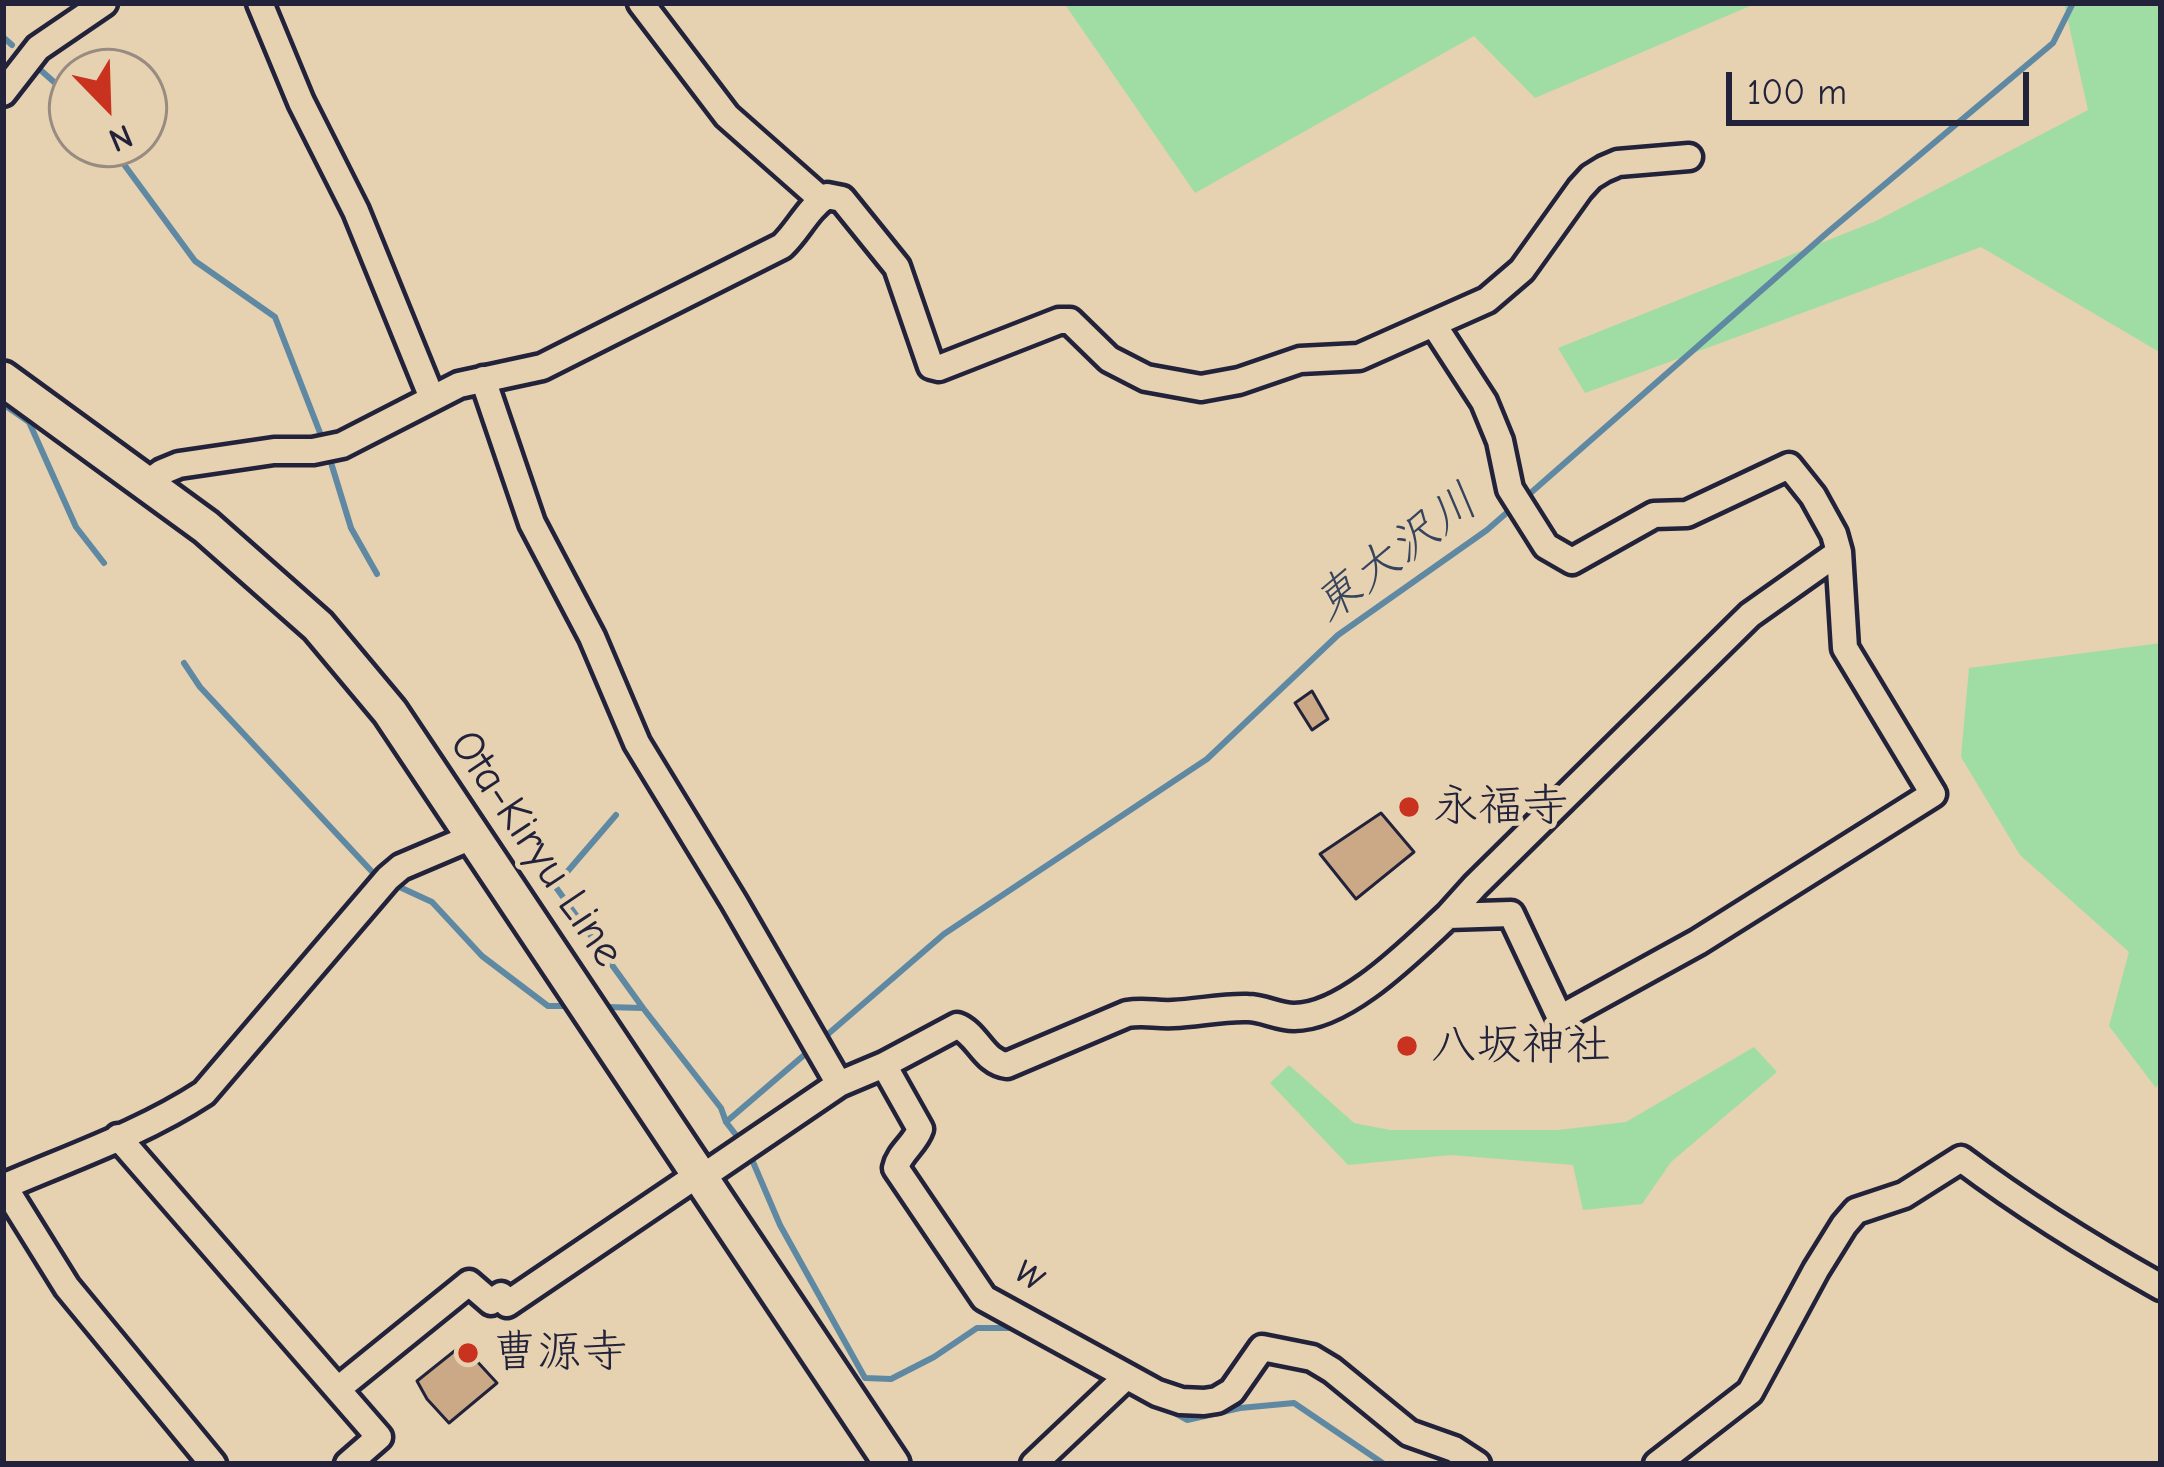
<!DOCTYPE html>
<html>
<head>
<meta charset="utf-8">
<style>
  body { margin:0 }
  #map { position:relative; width:2164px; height:1467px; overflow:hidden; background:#e6d1b0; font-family:"Comic Neue",sans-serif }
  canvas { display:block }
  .frame { position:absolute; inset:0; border:6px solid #22223b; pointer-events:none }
  .north { position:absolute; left:48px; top:48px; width:120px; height:120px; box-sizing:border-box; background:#e6d1b0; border:3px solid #988b81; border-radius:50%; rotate:157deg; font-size:33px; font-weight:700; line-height:48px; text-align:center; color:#22223b }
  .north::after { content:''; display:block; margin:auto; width:42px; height:54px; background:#c8321e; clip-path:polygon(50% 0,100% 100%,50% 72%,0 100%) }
  .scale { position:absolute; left:1726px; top:72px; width:303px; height:54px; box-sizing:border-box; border:6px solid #22223b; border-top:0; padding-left:15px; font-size:36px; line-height:42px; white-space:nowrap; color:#22223b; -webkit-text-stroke:9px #e6d1b0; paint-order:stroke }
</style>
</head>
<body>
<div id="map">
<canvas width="2164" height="1467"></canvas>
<div class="frame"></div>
<div class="north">N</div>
<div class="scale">100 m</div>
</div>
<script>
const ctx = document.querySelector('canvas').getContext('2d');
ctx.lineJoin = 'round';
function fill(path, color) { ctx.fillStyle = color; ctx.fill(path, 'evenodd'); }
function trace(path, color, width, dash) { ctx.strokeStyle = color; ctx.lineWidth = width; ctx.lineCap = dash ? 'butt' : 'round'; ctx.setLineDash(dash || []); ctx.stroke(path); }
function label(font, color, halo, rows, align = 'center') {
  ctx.font = font + ' "Comic Neue","Klee One",sans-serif'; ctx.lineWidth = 10; ctx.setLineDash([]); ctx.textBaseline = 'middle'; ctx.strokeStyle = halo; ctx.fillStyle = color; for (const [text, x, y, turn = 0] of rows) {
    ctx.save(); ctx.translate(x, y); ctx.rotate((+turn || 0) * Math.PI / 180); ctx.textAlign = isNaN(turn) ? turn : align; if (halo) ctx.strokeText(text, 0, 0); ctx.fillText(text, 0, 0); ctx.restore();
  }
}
const green = new Path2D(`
  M1064,3H1757L1535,98L1474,36L1195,193Z
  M2064,3H2161V353L1981,247L1585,393L1558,348L1876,221L2088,110Z
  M2161,643V1079L2156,1088L2109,1026L2129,952L2020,855L1961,757L1969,668Z
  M1754,1047L1777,1072L1671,1162L1642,1204L1583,1210L1573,1165L1451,1155L1348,1165L1270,1083L1289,1065L1354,1123L1390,1130H1558L1626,1122Z`);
const stream = new Path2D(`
  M3,37L12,45
  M36,66L72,98
  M109,144L195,261L275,317L324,443
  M3,404L29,422L76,527L104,563
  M329,456L351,528L377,574
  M1526,497L1828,232L2053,43L2073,3
  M184,663L200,687L376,876L381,879
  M616,815L555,886L643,1008
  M393,884L432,902L482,956L548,1006H568
  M606,1007L643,1008L721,1108L726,1122L743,1144
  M820,1041L944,934L1207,759L1338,635L1487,530L1511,509
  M726,1122L810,1050
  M750,1155L780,1225L865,1378L891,1379L934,1357L977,1328H1018
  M1162,1406L1187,1420L1240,1408L1294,1403L1384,1464`);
const building = new Path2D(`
  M1312,691L1328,719L1312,730L1295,703Z
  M1381,813L1414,852L1356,899L1320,854Z
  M462,1345L497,1383L449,1423L427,1399L417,1381Z`);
const minor = new Path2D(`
  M260,3L301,102L356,211L432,398
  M641,3L727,116L821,199
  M3,93L38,48L104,3
  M483,379L532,523L592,637L637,743L734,902L839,1084
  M147,483L162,472L179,465L274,451H313L342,445L459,385L542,367L782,246C799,230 807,209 827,196L842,199L897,267L931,366L939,368L1059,321H1070L1109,359L1146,378L1201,388L1239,381L1300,360L1359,357L1487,300L1522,270L1580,189L1591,177L1604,169L1618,163L1689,157
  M1448,916L1475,886L1750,615L1839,552
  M884,1065L920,1129C915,1144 899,1153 896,1168L984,1298L1157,1393L1181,1401L1204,1402L1217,1400L1232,1391L1262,1348L1312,1358L1332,1370L1409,1433L1454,1449L1477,1464
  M118,1137L379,1437L348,1464
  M3,1184L67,1287L213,1464
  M3,1187C70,1158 143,1133 204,1093L388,878L401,867L474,836
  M338,1389L469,1283L491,1302L501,1295L507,1304L693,1178L714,1169L839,1084L884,1065L957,1026C978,1034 983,1062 1007,1065L1127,1014C1145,1011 1156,1015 1173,1014C1198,1013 1223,1007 1248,1008C1263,1008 1278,1017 1294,1017C1346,1017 1411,950 1448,916L1511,914L1560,1018L1698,942L1933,794L1845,648L1839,552L1834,534L1813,496L1789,466L1687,514L1654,515L1572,561L1546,546L1510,489L1500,441L1484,402L1434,325
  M1034,1464L1126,1377
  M1657,1464L1750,1392L1816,1270L1844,1225L1856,1211L1904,1195L1961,1159C2025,1207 2091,1248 2161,1287`);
const major = new Path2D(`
  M3,379L206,527L318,626L390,712L892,1464`);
const markers = [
  [1409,807,12,"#c8321e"],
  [1407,1046,12,"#c8321e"],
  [468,1353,12,"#c8321e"]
];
const poiNames = [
  ["永福寺",1433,807],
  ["八坂神社",1431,1046],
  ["曹源寺",492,1353]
];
const streetNames = [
  ["Ota-Kiryu Line",536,849,56],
  ["w",1031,1274,33]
];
const waterNames = [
  ["東大沢川",1396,554,-37]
];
fill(green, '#a0dda4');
trace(stream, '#5f89a3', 6);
fill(building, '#cba987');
trace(building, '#22223b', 3);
trace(minor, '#22223b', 33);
trace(major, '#22223b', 42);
trace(minor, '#e6d1b0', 24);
trace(major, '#e6d1b0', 33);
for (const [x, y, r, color] of markers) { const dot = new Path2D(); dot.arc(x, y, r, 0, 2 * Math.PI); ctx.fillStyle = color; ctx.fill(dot); trace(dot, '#e6d1b0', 4.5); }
label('45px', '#22223b', '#e6d1b0', poiNames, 'left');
label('45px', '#22223b', '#e6d1b0', streetNames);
label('italic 48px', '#36445e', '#e6d1b0', waterNames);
</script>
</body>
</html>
